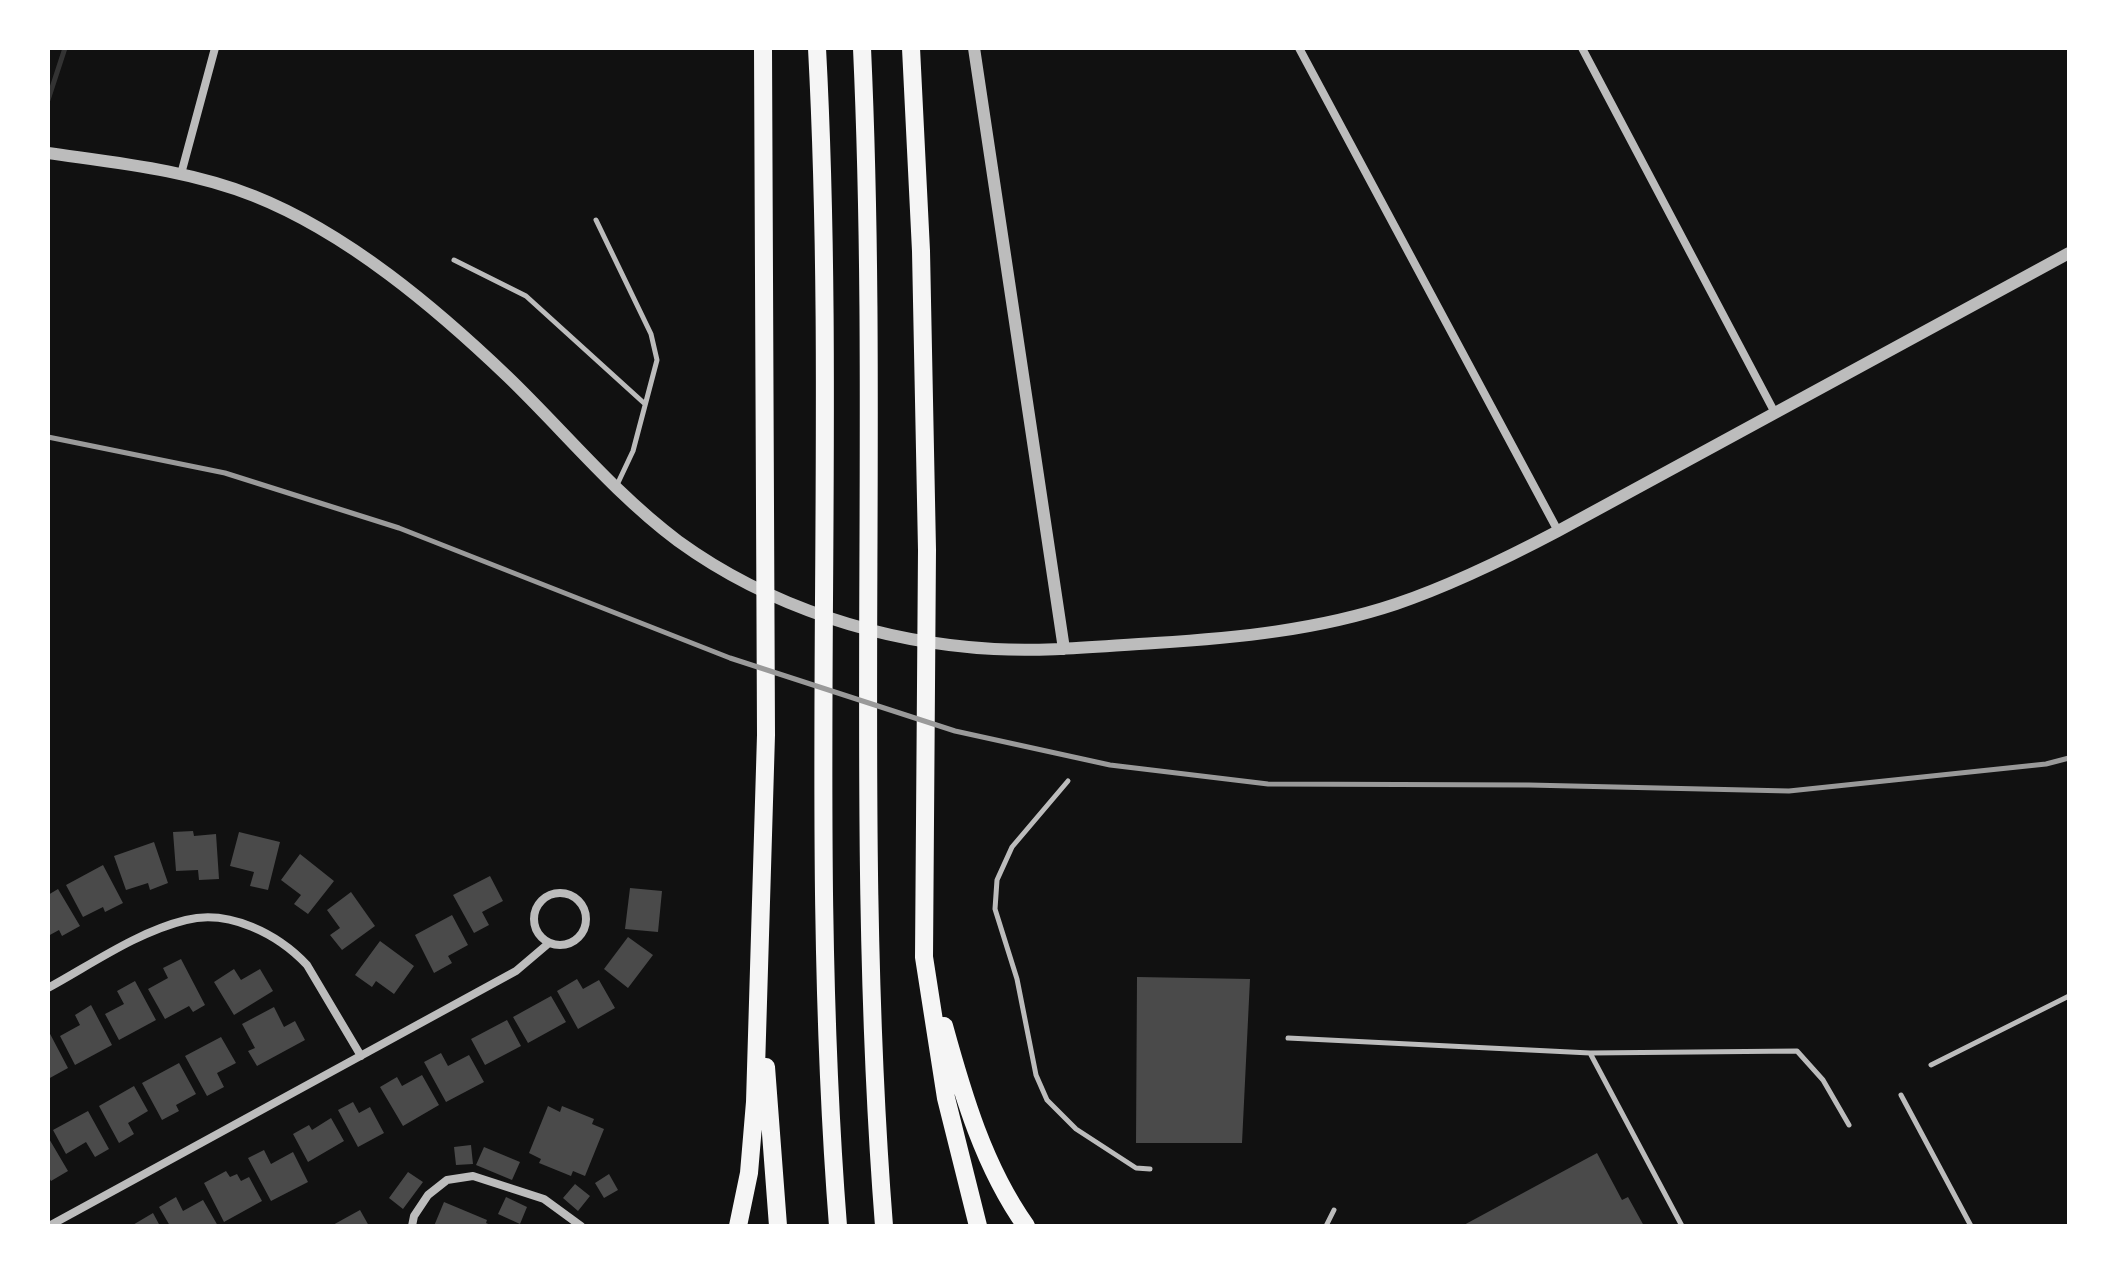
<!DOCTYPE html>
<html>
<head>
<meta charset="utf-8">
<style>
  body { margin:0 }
  #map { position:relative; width:2117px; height:1274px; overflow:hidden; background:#111; font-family:"Sofia Sans Condensed",sans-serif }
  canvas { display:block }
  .frame { position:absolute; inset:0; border:50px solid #fff; pointer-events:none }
</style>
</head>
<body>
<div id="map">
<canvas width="2117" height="1274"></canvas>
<div class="frame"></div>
</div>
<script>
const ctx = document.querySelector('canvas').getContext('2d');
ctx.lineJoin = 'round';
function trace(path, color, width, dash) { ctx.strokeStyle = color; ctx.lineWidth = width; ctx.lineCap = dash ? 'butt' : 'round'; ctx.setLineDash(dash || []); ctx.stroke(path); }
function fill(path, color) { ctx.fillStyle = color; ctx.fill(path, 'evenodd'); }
const stream = new Path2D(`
  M48,100L65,48`);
const building = new Path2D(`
  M193,831L194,836L216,834L219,879L199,880L198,870L176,871L173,832Z
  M239,832L280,842L268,890L250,886L254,872L230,866Z
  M154,842L168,883L150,890L148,883L126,890L114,856Z
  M300,854L334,881L308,914L294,904L301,895L281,880Z
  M103,865L123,903L105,912L103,907L83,917L66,885Z
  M490,876L503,901L482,912L489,925L474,933L453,895Z
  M630,888L662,891L658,932L625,929Z
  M58,889L80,926L62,936L59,930L48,936V895Z
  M351,892L375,926L342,950L330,935L340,928L327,910Z
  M452,915L468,945L448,956L452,963L434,973L415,935Z
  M628,937L653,955L628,988L604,969Z
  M380,941L414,966L394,994L376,981L372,987L355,975Z
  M181,959L205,1005L193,1012L189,1006L165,1019L148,989L168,978L163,968Z
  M234,969L241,980L260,969L273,991L234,1015L214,982Z
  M1137,977L1250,979L1242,1143H1136Z
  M577,979L583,989L599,980L615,1008L578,1029L557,991Z
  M135,981L156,1020L119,1040L105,1014L124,1004L117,991Z
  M551,996L566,1022L528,1043L513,1017Z
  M91,1005L112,1045L75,1065L60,1036L80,1025L75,1015Z
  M274,1007L284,1027L295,1021L305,1040L257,1066L248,1051L255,1048L242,1024Z
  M507,1020L521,1046L485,1065L471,1039Z
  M48,1030L68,1068L48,1079Z
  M221,1037L236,1063L217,1073L224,1087L207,1096L185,1056Z
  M441,1053L448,1066L469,1055L484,1082L446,1102L424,1062Z
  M179,1063L196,1094L176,1105L179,1111L162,1120L142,1083Z
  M422,1075L439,1105L403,1126L380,1087L397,1077L402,1086Z
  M134,1086L148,1111L128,1123L134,1134L119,1143L99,1106Z
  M353,1102L359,1113L370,1107L384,1133L358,1147L338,1110Z
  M548,1106L560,1112L562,1106L594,1119L592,1124L604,1129L585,1176L573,1171L571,1176L539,1163L541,1159L529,1153Z
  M88,1111L109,1149L95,1157L86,1142L66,1154L53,1130Z
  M331,1118L344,1141L308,1162L293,1134L309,1125L312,1130Z
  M48,1137L68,1171L51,1181L48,1176Z
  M471,1145L473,1164L456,1165L454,1147Z
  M484,1147L520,1162L512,1180L476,1165Z
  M264,1150L271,1164L293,1152L308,1182L271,1201L248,1158Z
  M1597,1153L1622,1200L1628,1197L1644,1226H1462Z
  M226,1171L230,1177L237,1174L241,1181L249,1177L262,1201L224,1222L204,1183Z
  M408,1172L423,1182L403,1209L389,1198Z
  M609,1174L618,1190L604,1198L595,1183Z
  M575,1184L590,1196L578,1211L563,1198Z
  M176,1197L183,1211L203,1200L218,1226H170L159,1207Z
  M506,1197L527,1207L520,1224L498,1214Z
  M444,1202L487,1220L486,1223L493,1226H434Z
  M360,1210L369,1226H331Z
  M153,1213L160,1226H131Z`);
const service = new Path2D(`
  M596,220L651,334L657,360L633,451L616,487
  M454,260L526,296L645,404
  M1068,781L1012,847L997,880L995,909L1017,979L1036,1075L1047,1100L1076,1129L1136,1168L1150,1169
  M1288,1038L1590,1053L1797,1051L1823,1080L1849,1125
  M1590,1053L1682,1226
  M1931,1065L2069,996
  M1901,1095L1971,1226
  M1326,1226L1334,1210`);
const minor = new Path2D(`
  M1299,48L1558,531
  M1582,48L1775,413
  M181,174L215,48
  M534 919a26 26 0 1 1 52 0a26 26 0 1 1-52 0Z
  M48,988C92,964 137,932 186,920C229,909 278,934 307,965L361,1056
  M49,1226L516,971L549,943
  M412,1226L414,1216L428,1195L447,1180L473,1176L544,1199L581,1226`);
const tertiary = new Path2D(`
  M974,48L1064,649
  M48,153C117,163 189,170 254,196C347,233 436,308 508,377C565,432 614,493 678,541C769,607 882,643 994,649C1047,652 1102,646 1155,643C1236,638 1318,630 1396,604C1452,585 1505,559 1558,531L2069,253`);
const motorway = new Path2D(`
  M817,48C838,440 807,834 838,1226
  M862,48C880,441 853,834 884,1226
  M911,48L921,251L927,550L924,957L946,1098L978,1226
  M944,1026C963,1095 984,1167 1026,1226
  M766,1067L778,1226
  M738,1226L749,1173L755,1102L766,735L763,48`);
const rail = new Path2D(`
  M48,437L225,473L399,528L730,658L955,731L1110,765L1268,784L1529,785L1789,791L2046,764L2069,758`);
trace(stream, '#333', 5);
fill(building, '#4a4a4a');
trace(service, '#bcbcbc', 5);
trace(minor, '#bcbcbc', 8);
trace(tertiary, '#bcbcbc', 12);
trace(motorway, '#f5f5f5', 18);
trace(rail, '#9a9a9a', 5);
</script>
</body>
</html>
